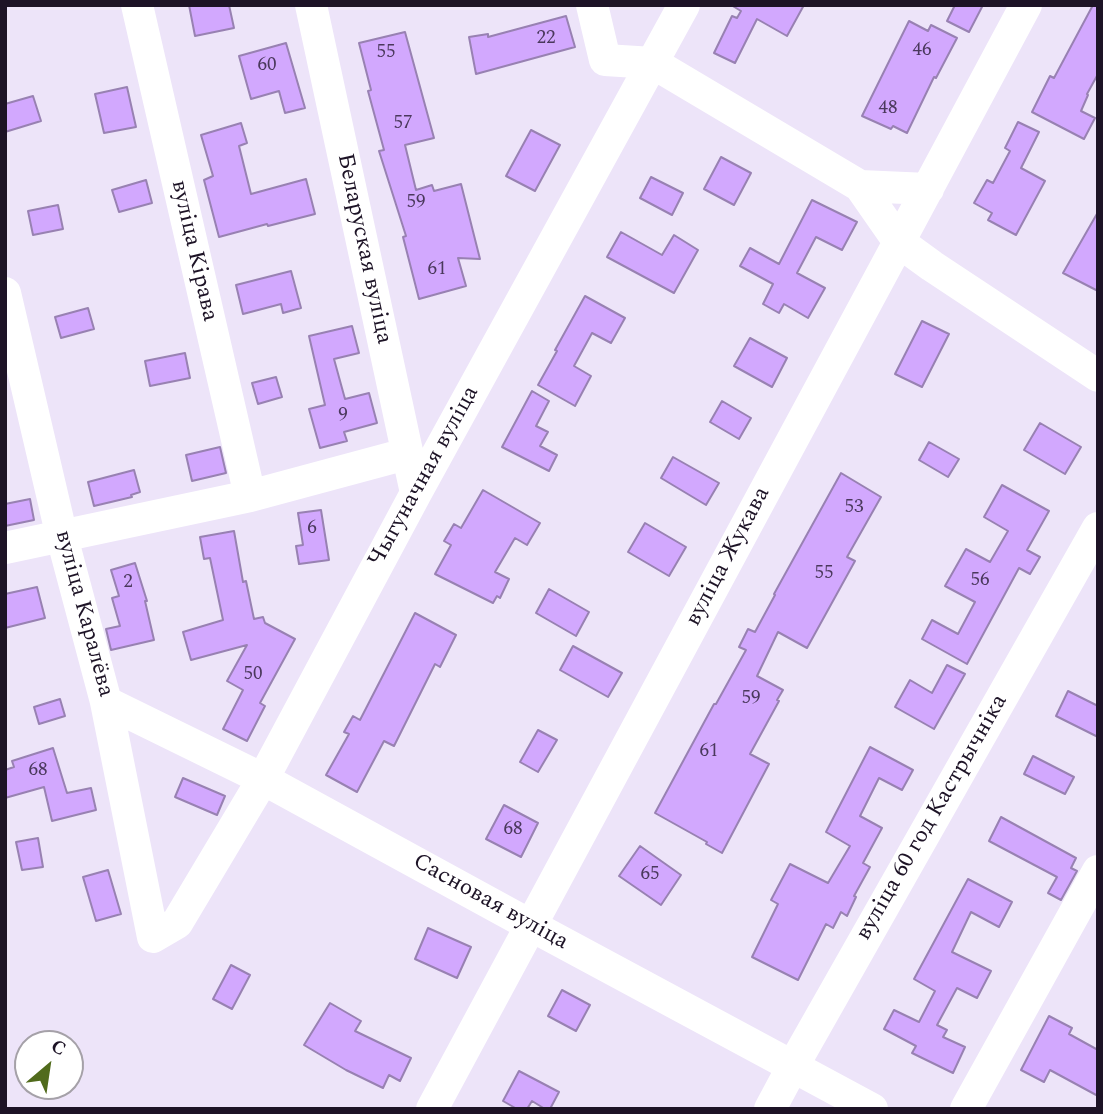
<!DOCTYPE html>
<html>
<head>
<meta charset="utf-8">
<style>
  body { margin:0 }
  #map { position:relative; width:1103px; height:1114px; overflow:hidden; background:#ede4f9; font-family:Spectral,serif }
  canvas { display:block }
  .frame { position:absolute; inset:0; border:7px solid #1d1326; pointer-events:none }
  .north { position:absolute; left:14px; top:1030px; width:70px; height:70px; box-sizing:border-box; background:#fff; border:2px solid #a5a1a8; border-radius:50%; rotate:29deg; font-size:19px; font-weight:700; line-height:28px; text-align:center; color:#1d1326 }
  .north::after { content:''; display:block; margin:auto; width:24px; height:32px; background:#516b1c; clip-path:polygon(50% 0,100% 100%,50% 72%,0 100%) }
</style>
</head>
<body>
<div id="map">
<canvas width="1103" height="1114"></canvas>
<div class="frame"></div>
<div class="north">С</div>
</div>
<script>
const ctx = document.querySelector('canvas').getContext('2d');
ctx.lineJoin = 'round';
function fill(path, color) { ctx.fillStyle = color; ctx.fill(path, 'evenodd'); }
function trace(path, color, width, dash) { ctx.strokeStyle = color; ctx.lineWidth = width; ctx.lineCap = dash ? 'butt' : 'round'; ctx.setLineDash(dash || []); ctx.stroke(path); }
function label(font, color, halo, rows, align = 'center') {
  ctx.font = font + ' Spectral,serif'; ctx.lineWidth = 5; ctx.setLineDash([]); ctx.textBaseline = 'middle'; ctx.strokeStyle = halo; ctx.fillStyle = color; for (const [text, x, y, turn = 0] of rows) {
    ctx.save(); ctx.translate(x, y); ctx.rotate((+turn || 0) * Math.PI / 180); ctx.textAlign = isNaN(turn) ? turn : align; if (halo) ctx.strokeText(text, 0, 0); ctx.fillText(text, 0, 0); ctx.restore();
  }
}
const building = new Path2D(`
  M189,5H229L234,28L195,36Z
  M731,5H804L787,36L757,19L735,63L714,53L732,16L737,18L741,11Z
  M955,5H983L969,32L947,21Z
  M1093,5H1098V74L1087,94L1088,95L1081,111L1095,118L1084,139L1032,112L1050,76L1054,78Z
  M566,16L575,47L476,74L469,37L488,34V37Z
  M909,21L928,31L931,25L957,38L936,78L934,77L907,133L893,126L891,129L862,116Z
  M405,32L434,138L405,145L416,190L432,185L434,191L461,184L480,259L458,258L466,286L419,299L403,237L406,236L379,151L384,150L368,91L371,90L359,43Z
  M286,43L305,108L285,113L279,91L251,99L239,56Z
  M127,87L136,127L104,133L95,94Z
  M33,96L41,121L5,132V104Z
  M1018,122L1039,132L1021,168L1045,181L1016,235L988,220L992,213L974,203L987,180L993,183L1010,151L1005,148Z
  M241,123L247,143L239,146L251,194L306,179L315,214L268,226L267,224L219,237L204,180L213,176L201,135Z
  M531,130L560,145L535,191L506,176Z
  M721,157L751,173L734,205L704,189Z
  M651,177L683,193L672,215L640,198Z
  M146,180L152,203L119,212L112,190Z
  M812,200L857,222L842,250L816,237L797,273L825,288L808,318L784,304L779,313L763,304L773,284L740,266L750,248L779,264Z
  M58,205L63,229L33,235L28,211Z
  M1098,212V291L1063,273Z
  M621,232L662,255L674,235L698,250L674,293L607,257Z
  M291,271L301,308L283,313L281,304L243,314L236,285Z
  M585,296L625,318L611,343L592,333L574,366L591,376L575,406L538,385L557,351L555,350Z
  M88,308L94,329L61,338L55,317Z
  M922,321L949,334L922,387L895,374Z
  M352,326L359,353L334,359L345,399L369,393L377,423L344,432L347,441L320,448L309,409L325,405L309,336Z
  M750,338L787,358L772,387L734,366Z
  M185,353L190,378L150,386L145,361Z
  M276,377L282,397L258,404L252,383Z
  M532,391L549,401L536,426L548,432L540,446L557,455L549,471L502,447Z
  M722,401L751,418L739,439L710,422Z
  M1040,423L1081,447L1065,474L1024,450Z
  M929,442L959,459L948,477L919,460Z
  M220,447L226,473L192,481L186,455Z
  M673,457L719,483L706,505L661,478Z
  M134,470L140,492L131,495L132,497L94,506L88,482Z
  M841,473L881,497L847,557L855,561L807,648L778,632L757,676L783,690L777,700L779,701L750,754L769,764L722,853L706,844L707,842L655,813L714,704H716L746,650L739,647L748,629L755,632L775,595L774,594Z
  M1002,485L1049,511L1027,550L1040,557L1030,574L1019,568L967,664L922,639L932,620L958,634L975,602L945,586L966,549L990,562L1008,531L984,517Z
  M483,490L540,523L527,545L515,538L495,572L509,579L500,598L497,596L493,603L435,574L451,545L444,541L454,524L461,528Z
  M30,499L34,520L5,526V504Z
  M321,510L329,560L299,564L296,546L303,545L298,513Z
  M645,523L686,547L669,576L628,552Z
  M234,531L243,582L246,581L254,619L263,617L265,623L295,639L260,703L265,706L247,741L223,729L243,690L227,681L247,645L191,660L183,632L223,620L210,558L204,559L200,537Z
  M135,563L147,601H145L154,640L111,650L106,629L120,626L112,598L119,596L111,570Z
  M37,587L45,618L5,628V594Z
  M549,589L589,612L576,636L536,613Z
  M415,613L456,635L440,667L435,664L394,746L384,741L357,792L326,775L349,734L344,732L353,716L360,720Z
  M573,646L622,673L608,697L560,670Z
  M947,665L965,674L934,729L895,707L910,680L932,693Z
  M1068,691L1098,706V737L1056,716Z
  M60,699L65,716L39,724L34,707Z
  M538,730L557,740L538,772L520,762Z
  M870,747L913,770L902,790L879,778L860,816L882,828L863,863L870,867L854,896L856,897L847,916L841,912L833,928L826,924L798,980L752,957L778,904L771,900L790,864L828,883L850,846L826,832Z
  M53,748L67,793L91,788L96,810L52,821L44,787L5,798V770L14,767L12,761Z
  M1033,756L1074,777L1065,794L1024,774Z
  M183,778L225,796L217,815L175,797Z
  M504,805L538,823L521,857L486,839Z
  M1001,817L1076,858L1071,868L1077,871L1061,900L1048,893L1057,877L989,841Z
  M38,838L43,867L22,870L16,842Z
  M640,846L681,875L661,905L619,876Z
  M108,870L121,914L96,921L83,877Z
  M968,879L1012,902L999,927L971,912L952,952L991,971L977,998L957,988L937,1025L947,1030L943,1037L965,1047L953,1073L912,1053L916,1046L884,1029L894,1010L919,1022L935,991L914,979Z
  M428,928L471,947L457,978L415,959Z
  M231,965L250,975L232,1009L213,999Z
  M562,990L590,1005L576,1031L548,1016Z
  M330,1003L361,1021L355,1031L411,1058L400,1081L389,1075L383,1088L346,1070L304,1045Z
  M1049,1016L1072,1028L1069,1034L1098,1050V1096L1050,1070L1044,1082L1021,1070Z
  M519,1071L559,1092L550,1109H545L532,1101L527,1109H517L503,1101Z`);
const minor = new Path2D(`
  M137,5L250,496
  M311,5L416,493
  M592,5L605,60L653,63L860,186L899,242L932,266L1098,376
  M860,186L928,189
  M5,293L62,537L106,702L153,937L177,923L263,779L416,493L684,5
  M5,548L250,496L406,454
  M106,702L263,779L530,925L872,1109
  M432,1109L899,242L1026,5
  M770,1109L793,1066L1098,528
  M966,1109L1098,871`);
const numberNames = [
  ["22",546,39],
  ["46",922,51],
  ["55",386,53],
  ["60",267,66],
  ["48",888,109],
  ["57",403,124],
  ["59",416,203],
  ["61",437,270],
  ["9",343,416],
  ["53",854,508],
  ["6",312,529],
  ["55",824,574],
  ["56",980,581],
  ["2",128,583],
  ["50",253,675],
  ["59",751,699],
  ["61",709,752],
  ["68",38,771],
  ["68",513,830],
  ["65",650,875]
];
const streetNames = [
  ["Беларуская вуліца",363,249,78],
  ["вуліца Кірава",193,251,77],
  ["Чыгуначная вуліца",425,477,-61],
  ["вуліца Жукава",729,557,-62],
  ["вуліца Каралёва",83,614,75],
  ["вуліца 60 год Кастрычніка",933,818,-60],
  ["Сасновая вуліца",490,903,29]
];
fill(building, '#d2a8fe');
trace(building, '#9881b2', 2);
trace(minor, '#fff', 32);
label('19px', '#4a385c', null, numberNames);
label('23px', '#1d1326', '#fff', streetNames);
</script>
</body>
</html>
